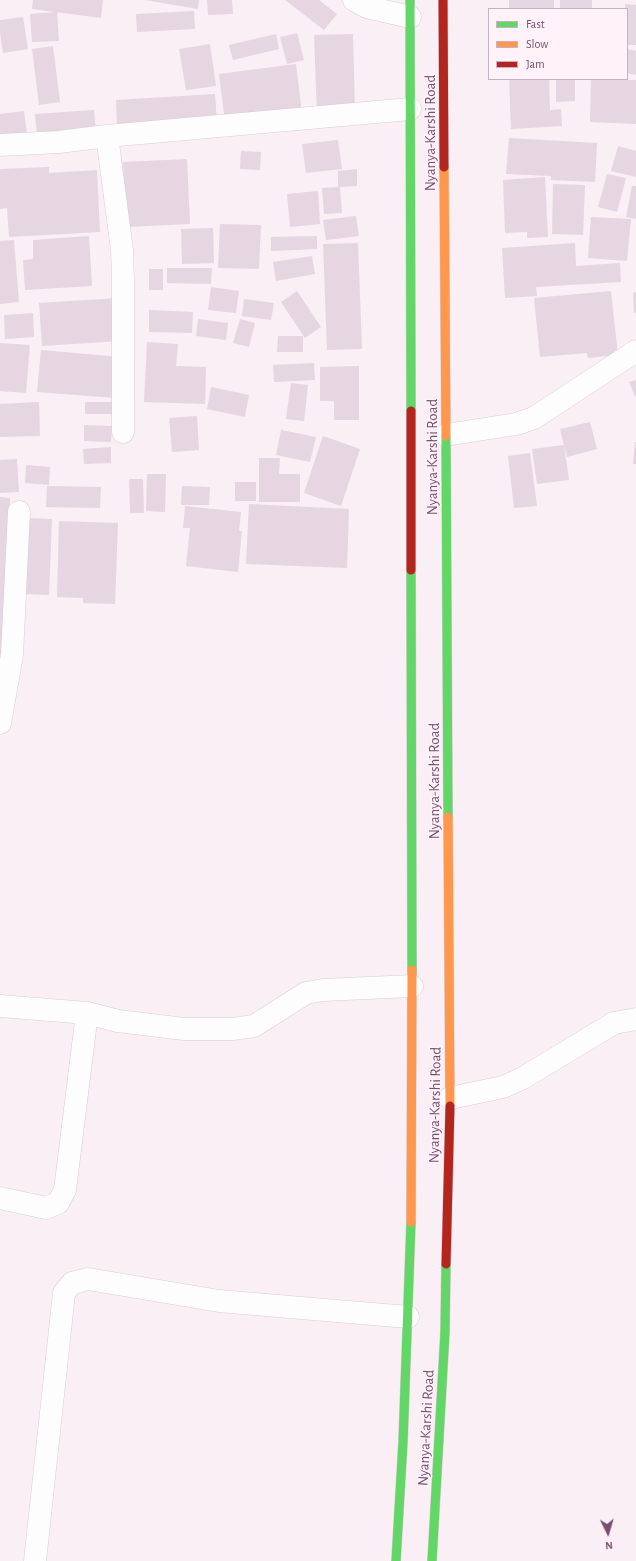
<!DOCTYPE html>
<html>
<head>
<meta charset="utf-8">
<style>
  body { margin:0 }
  #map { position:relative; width:636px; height:1561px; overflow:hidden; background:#f9eff4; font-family:"Alegreya Sans",sans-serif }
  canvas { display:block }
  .legend { position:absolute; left:488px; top:8px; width:140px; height:72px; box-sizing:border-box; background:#fff2f9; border:1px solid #c9b0c2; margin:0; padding:5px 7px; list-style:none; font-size:12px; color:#784d6f }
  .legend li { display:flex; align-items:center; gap:8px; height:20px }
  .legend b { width:20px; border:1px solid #c9b0c2 }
  .north { position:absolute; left:588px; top:1513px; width:40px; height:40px; -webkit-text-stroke:3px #fff2f9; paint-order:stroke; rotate:175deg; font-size:11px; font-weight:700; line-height:16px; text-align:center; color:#784d6f }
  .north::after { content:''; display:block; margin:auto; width:14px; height:18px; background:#784d6f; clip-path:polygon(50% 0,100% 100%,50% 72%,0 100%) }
</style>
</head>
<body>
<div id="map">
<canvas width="636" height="1561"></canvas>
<ul class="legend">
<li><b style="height:5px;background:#63d668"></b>Fast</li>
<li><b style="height:5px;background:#ff974d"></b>Slow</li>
<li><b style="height:5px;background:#b3261e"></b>Jam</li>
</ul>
<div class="north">N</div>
</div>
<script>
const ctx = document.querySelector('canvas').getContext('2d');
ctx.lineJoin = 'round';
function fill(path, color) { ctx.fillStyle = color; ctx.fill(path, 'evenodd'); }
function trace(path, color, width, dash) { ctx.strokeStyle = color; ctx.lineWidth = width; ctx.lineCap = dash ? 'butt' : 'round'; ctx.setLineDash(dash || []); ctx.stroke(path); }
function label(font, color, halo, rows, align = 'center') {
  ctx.font = font + ' "Alegreya Sans",sans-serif'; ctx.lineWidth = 3; ctx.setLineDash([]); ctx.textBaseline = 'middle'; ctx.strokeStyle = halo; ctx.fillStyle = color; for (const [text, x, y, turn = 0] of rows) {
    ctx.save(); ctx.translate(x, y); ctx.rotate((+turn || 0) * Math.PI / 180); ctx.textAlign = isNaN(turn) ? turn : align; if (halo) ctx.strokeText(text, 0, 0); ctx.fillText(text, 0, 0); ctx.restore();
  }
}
const building = new Path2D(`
  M33,0H103L101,18L32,9Z
  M145,0H199L198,9Z
  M207,0H232L233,14L208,15Z
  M285,0H319L337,14L324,30Z
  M509,0H554V9H509Z
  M560,0H592V9H560Z
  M625,4L636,5V45H627V9H625Z
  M194,11L195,29L137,32L136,14Z
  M57,12L59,41L32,42L30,14Z
  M23,17L28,49L3,53L0,32V20Z
  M297,33L304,60L287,64L280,37Z
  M276,34L279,49L233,60L229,45Z
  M353,34L355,112L317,114L314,35Z
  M210,44L216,86L186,90L179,49Z
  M53,46L60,102L39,105L32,49Z
  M627,49L636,51V75L627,73Z
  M296,64L302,113L225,122L219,74Z
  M509,79H549L550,110L561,109L562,126L511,129Z
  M556,79H575V101L556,102Z
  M591,79L636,80V124L590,122Z
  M215,94L217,122L117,127L116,100Z
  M94,110L96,131L37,135L35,114Z
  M24,111L27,134L0,137V114Z
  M509,138L597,143L595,182L551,180V176L506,174Z
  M338,140L342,169L306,173L302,144Z
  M618,146L636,151V177L611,171Z
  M241,151L261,152L260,170L240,169Z
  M187,159L190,224L125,227L123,162Z
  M49,167V173L97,170L100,232L9,237L7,208L0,209V169Z
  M357,169V186L340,187L342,213L324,214L322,188L338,187V171Z
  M607,174L626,178L617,212L598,207Z
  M545,177L548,237L527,238V232L505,233L503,180Z
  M553,184L585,185L583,235L552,234Z
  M632,186H636V219L626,217Z
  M318,191L320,224L290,227L287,194Z
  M356,216L359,236L326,240L323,220Z
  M591,217L631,219L627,261L588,258Z
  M220,224L261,225L259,269L218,268Z
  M213,228L214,263L182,264L181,229Z
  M89,236L92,286L25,290L23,260L33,259V240Z
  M317,236V249L271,251V237Z
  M14,240L19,302L0,304V241Z
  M358,243L362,349L327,350L323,244Z
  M575,243L576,266L620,263L621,282L536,287L537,296L505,298L502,248Z
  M312,256L315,274L276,281L273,262Z
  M167,268H212L211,284L167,283Z
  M149,269H163V290H149Z
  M211,287L239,291L236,313L208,310Z
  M297,291L321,327L305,338L281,302Z
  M611,291L618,355L588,358L587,353L540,357L534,298Z
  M636,292V313H634L633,293Z
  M118,298L120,341L42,346L39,303Z
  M244,299L274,303L271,320L242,316Z
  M149,310L193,312L192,333L149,332Z
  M33,313L34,337L5,339L4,315Z
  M198,319L228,323L226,340L196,336Z
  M240,319L255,323L249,347L233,343Z
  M278,336H303V352H277Z
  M147,342L178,344L176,366L206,367L205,404L144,402Z
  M0,343L30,345L26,393L0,391Z
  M41,350L120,357L116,398L37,392Z
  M314,363L315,380L274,382L273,365Z
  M359,366V420H334V401H320V367Z
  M636,380V396H635L629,382Z
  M291,383L308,385L304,421L286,419Z
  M211,387L249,395L245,417L207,409Z
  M39,402L40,436L0,437V404Z
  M85,402H113V414H85Z
  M197,416L199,450L172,452L169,418Z
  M590,422L597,449L567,457L560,429Z
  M84,425L112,426L111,442L84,441Z
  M281,430L316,437L310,462L276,455Z
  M323,436L360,449L341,506L304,493Z
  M635,442H636V464H633Z
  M564,445L569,480L537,484L532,449Z
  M111,447V463L84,464L83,449Z
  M530,453L537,506L514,508L508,456Z
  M259,458H280L279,474H300V502H259Z
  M17,459L19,492L0,493V460Z
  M26,465L50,467L49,485L25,483Z
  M147,474H166L165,512L146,511Z
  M129,479H143L144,513H130Z
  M235,482H256V501H235Z
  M47,486L101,487L100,508L46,507Z
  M182,486L210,487L209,505H181Z
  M0,497L10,498L5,654H0Z
  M249,504L349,509L347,568L246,564Z
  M185,506L241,512L239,531H242L238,572L186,566L190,528H183Z
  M27,518L52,519L49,595L24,594Z
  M59,521L118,523L115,604L83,603V598L57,597Z`);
const street = new Path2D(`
  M354,0L367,7L410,17
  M107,136L122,250L123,280V432
  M0,145L59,142L107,136L410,109
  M446,435L516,424L534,418L636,351
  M0,723L12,655L19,512
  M0,1006L87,1013L118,1021L184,1029H233L254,1026L306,993L323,990L412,986
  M450,1098L503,1087L523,1078L614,1023L636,1019
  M0,1198L46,1208L58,1203L65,1190L87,1013
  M35,1561L64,1293L72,1283L88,1279L219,1301L408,1317`);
const fast = new Path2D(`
  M410,0L411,411
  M446,436L448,817
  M411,570L412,970
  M396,1561L403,1442L411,1222
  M432,1561L445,1332L446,1264`);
const slow = new Path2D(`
  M444,167L446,436
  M448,817L450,1106
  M411,1222L412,970`);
const jam = new Path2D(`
  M443,0L444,167
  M411,411V570
  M446,1264L450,1106`);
const streetNames = [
  ["Nyanya-Karshi Road",430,133,-90],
  ["Nyanya-Karshi Road",432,457,-90],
  ["Nyanya-Karshi Road",434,781,-90],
  ["Nyanya-Karshi Road",435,1105,-89],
  ["Nyanya-Karshi Road",426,1428,-87]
];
fill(building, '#e5d6e1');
trace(street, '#d8ccd4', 23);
trace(fast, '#daccd6', 10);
trace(slow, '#daccd6', 10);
trace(jam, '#daccd6', 10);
trace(street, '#fefdfd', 22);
trace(fast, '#63d668', 9);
trace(slow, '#ff974d', 9);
trace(jam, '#b3261e', 9);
label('15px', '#784d6f', '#fff2f9', streetNames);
</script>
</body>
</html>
